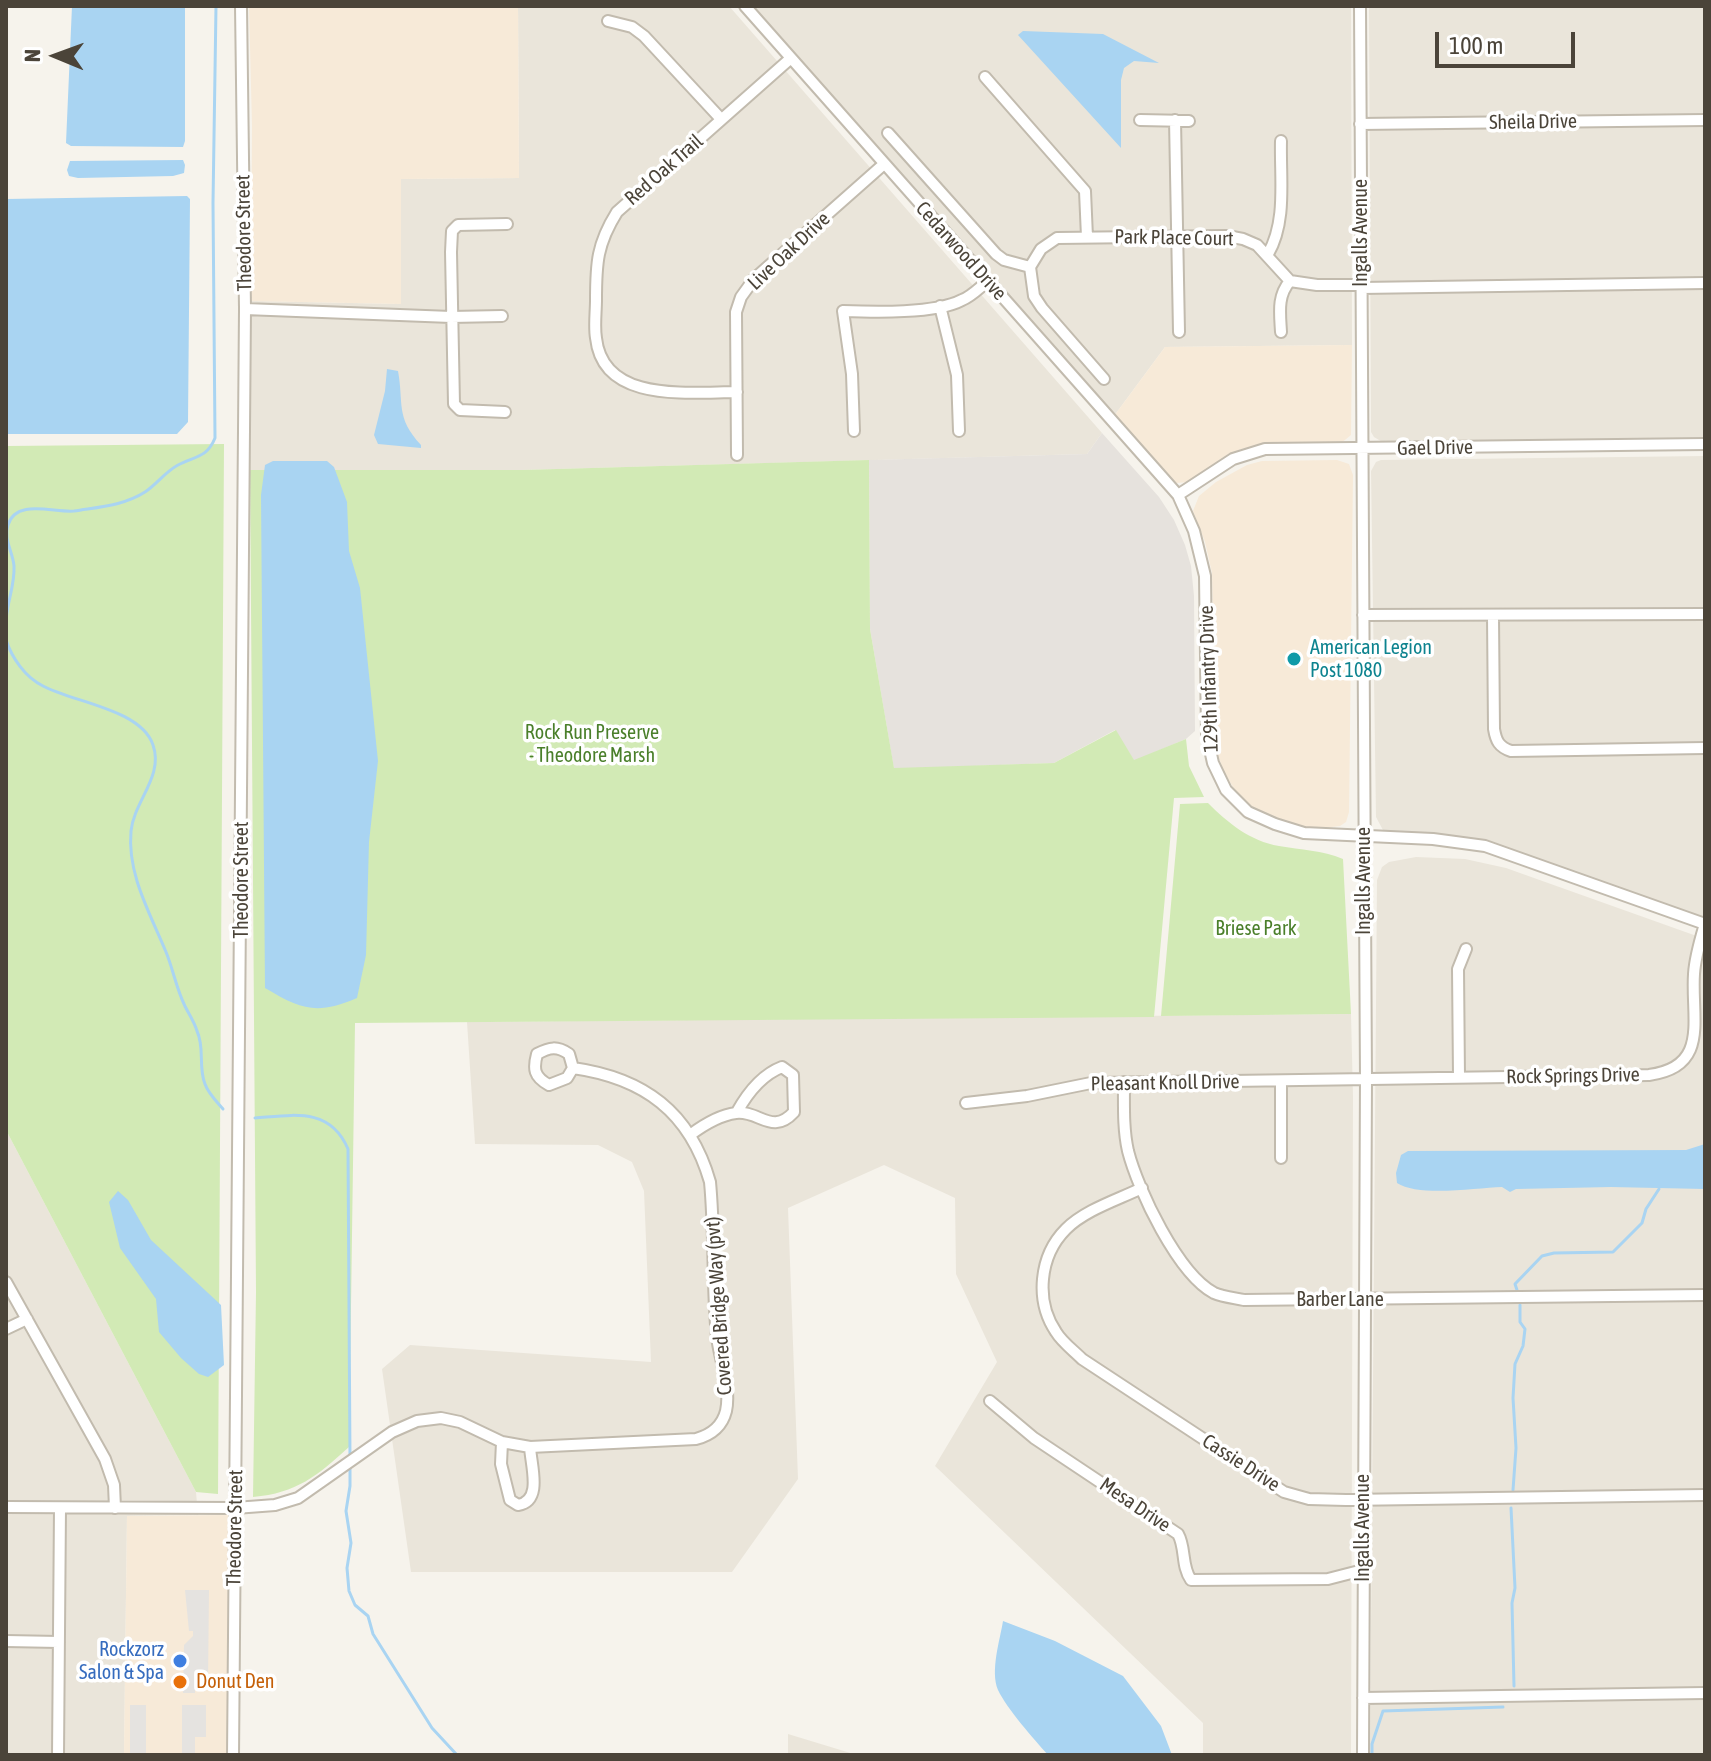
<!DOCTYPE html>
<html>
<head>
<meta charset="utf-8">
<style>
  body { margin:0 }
  #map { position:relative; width:1711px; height:1761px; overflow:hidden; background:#f6f3ec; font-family:"Asap Condensed",sans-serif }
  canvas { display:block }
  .frame { position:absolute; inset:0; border:8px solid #4b4439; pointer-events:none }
  .north { position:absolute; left:16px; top:16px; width:80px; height:80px; -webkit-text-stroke:6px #fff; paint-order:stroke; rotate:271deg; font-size:22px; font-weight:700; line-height:32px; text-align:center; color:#4b4439 }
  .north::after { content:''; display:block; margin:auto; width:28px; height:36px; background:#4b4439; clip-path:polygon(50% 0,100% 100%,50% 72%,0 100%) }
  .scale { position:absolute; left:1435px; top:32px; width:140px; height:36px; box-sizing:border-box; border:4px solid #4b4439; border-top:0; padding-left:10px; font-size:24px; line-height:28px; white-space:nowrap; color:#4b4439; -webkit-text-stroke:6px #fff; paint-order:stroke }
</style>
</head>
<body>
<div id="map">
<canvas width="1711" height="1761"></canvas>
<div class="frame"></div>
<div class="north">N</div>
<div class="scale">100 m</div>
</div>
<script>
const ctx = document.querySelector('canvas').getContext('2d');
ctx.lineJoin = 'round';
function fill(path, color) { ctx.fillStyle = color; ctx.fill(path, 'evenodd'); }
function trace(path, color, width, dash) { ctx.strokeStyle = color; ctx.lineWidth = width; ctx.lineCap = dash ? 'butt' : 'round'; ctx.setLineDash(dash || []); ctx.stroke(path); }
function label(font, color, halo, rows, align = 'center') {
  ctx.font = font + ' "Asap Condensed",sans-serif'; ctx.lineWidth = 7; ctx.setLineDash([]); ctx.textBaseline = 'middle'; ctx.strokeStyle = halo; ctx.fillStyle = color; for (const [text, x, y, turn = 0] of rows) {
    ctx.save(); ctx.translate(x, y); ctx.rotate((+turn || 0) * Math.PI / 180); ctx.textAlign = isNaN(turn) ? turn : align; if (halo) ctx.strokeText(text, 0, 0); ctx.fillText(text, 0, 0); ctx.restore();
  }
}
const residential = new Path2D(`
  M518,6H729L1102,433L1087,454L522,470H250L251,301L401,304V179L519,178Z
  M752,6H1351L1352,345L1165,347L1114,416Z
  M1369,6H1705V439L1384,443L1374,437L1371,432Z
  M1705,456V918L1515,850L1487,843L1384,832L1376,817L1371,471L1376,462L1381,460Z
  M1416,857L1465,859L1506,868L1705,939V1755H1370L1377,880L1382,867L1389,862Z
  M1351,1014L1353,1097L1351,1755H1203V1723L935,1466L997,1362L956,1274L955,1198L884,1165L788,1208L798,1479L732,1572H411L382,1369L410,1345L651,1362L644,1191L632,1162L598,1145L475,1144L467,1022Z
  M6,1130L196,1492L198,1515L127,1516L124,1755H6Z
  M788,1734L857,1755H788Z`);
const commercial = new Path2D(`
  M249,6H518L519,178L401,179V304L251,301L252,126Z
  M1352,345L1351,435L1340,444L1267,445L1241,449L1222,458L1189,482L1176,483L1170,479L1114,416L1165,347Z
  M1337,460L1349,464L1353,475L1349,812L1346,822L1340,826L1316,829L1280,822L1251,807L1237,794L1223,770L1216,749L1215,733L1212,573L1205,542L1193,511L1199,496L1216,482L1247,465L1262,461Z
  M229,1515L227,1755H124L127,1516Z`);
const industrial = new Path2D(`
  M1102,433L1159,497L1174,520L1185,545L1191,566L1194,596L1195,731L1186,739L1134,761L1115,730L1054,763L894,769L870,629L869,460L1087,454Z`);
const green = new Path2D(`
  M224,444L218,1494L196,1492L6,1130V446Z
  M869,460L870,629L894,768L1054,763L1116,730L1134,760L1186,739L1189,766L1204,797L1174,798L1154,1017L355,1023L349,1447C317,1476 297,1493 253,1497L256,1292L250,470H522Z
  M1208,803C1228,823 1250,841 1279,846C1301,850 1322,850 1343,859L1351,1014L1161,1016L1180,804Z`);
const parking = new Path2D(`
  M185,1590H209L208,1684H195V1693H183L184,1645L193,1636V1631H189Z
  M130,1705H146V1755H130Z
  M182,1705H206V1737H195V1755H182Z`);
const water = new Path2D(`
  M72,6H185V141L183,147L71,146L66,143Z
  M1023,31L1103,34L1159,63L1134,61L1124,68L1121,80V148L1018,35Z
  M183,160L185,165L184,173L173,176L78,178L69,176L67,170L70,161Z
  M187,196L190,199L188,422L177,434H6V199Z
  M387,369L398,371C404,403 395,417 421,445V448L378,444L374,435L385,391Z
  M273,461H327L334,467L347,502L349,551L360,588L378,761L369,842L366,955L357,998C317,1015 302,1010 265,988L261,495L265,465Z
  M1705,1144V1189L1611,1187L1516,1189L1510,1192L1502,1187C1476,1188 1418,1197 1397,1183L1396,1173L1401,1155L1408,1151L1686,1150Z
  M118,1191L128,1200L151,1240L221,1305L224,1365L208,1377L199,1374L181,1358L159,1332L156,1299L120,1248L109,1202Z
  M1003,1621L1055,1641L1123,1676L1161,1726L1172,1755H1048C1034,1739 1007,1709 998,1690C990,1671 1000,1640 1003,1621Z`);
const stream = new Path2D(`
  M6,621C7,602 15,585 14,566C13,552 3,539 8,525C16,498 54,513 74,511C98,507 123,506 145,492C156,485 165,472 178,465C195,456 207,458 215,438L213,203L216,6
  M6,640C12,658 25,677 43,686C72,702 141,709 153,745C164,776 134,801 131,831C127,874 150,913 166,952C173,969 176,987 184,1004C188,1013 194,1021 197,1031C205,1048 198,1067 205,1084C208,1093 216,1101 223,1109
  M255,1118C294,1115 330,1107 348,1149L350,1459
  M1517,1290L1515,1284L1542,1256L1554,1253L1613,1252L1642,1223L1646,1209L1659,1189
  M350,1467V1486L346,1511L351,1543L347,1568L349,1591L355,1605L368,1616L373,1634L432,1728L457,1755
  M1513,1490L1516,1448L1513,1398L1515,1364L1523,1346L1525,1329L1520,1322V1305
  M1511,1508L1515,1588L1512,1603L1514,1686
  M1372,1755V1744L1383,1711L1503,1707`);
const minor = new Path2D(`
  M745,6L1178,495L1194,531L1205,576L1207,736L1213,763L1226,790L1248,812L1275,824L1304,833L1433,839L1485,846L1705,924
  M1360,6L1366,1078L1363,1755
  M608,21L632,27L644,36L721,119
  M985,77L1085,191L1087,237
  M1140,120L1189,121
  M1175,120L1179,332
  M1360,124L1705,120
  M888,133L996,254L1004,260L1030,267
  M1268,254C1287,221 1280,179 1281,141
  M1030,267L1041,249L1057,238L1227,236L1243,239L1257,245L1290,281L1317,285H1361
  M1030,267L1034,296L1042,308L1104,379
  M1361,288L1705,283
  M940,306L957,375L959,431
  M245,309L451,317L502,316
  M1281,332C1280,313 1277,296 1290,281
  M737,392C690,392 603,404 596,338C594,326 596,312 596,300C596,263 597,244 617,212L791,58
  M505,412L460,410L454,404L451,252L452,231L458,225L507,224
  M854,431L852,374L843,311C873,312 936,314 962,300C972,296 980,287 988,281
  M737,455L736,312L741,297L754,279L884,164
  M1178,495L1233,459L1265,449L1705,444
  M1363,615L1705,614
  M1493,617L1494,729C1496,741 1499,747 1511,751L1705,748
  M1459,1077L1458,969L1466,949
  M1281,1081V1158
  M1124,1082C1124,1105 1123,1129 1128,1151C1138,1190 1178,1274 1214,1293C1223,1297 1235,1298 1244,1300L1705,1295
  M966,1103L1027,1096L1091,1083L1649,1075C1710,1067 1691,1019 1694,974C1695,957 1700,941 1705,924
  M690,1135C702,1126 720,1115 736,1113C759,1110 772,1136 794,1112L793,1075L782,1067C761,1075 747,1094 737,1112
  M1142,1188C1117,1200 1085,1210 1066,1229C1039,1256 1035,1301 1056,1332C1062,1342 1073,1350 1082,1359L1284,1492L1309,1499L1346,1500L1705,1495
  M6,1282L105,1459L114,1485L115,1508
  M6,1329L27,1319
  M990,1401L1034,1438L1178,1534C1186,1548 1181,1566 1191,1580L1328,1579L1363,1570
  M502,1442L501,1464L510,1500L518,1505C543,1501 531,1466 530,1447
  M6,1507L235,1508L275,1505L298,1498L392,1432L417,1421L441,1418L460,1422L502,1442L530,1447L696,1439C711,1435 722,1427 726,1411C731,1389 720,1360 717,1337C712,1286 715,1234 710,1182C690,1112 644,1078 573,1068L569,1054C557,1046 550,1047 537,1054C533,1069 534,1077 549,1085L567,1078L573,1068
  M6,1641L59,1642
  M1363,1698L1705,1693
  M58,1755L60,1508
  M233,1755L245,309L241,6`);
const markers = [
  [1294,659,8,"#0f9aa8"],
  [180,1661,8,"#3f7fe0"],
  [180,1682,8,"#e8710a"]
];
const streetNames = [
  ["Sheila Drive",1533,122,-1],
  ["Red Oak Trail",664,170,-41],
  ["Theodore Street",244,233,-91],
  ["Ingalls Avenue",1361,233,-90],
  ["Park Place Court",1174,238,1],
  ["Live Oak Drive",789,251,-43],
  ["Cedarwood Drive",961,251,48],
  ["Gael Drive",1435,448,-1],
  ["129th Infantry Drive",1209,679,-92],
  ["Theodore Street",242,880,-90],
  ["Ingalls Avenue",1364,881,-90],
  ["Rock Springs Drive",1573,1076,-1],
  ["Pleasant Knoll Drive",1165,1083,-1],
  ["Barber Lane",1340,1300],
  ["Covered Bridge Way (pvt)",719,1306,-94],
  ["Cassie Drive",1241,1463,33],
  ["Mesa Drive",1135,1505,34],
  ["Theodore Street",235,1528,-89],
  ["Ingalls Avenue",1363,1528,-90]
];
const cultureNames = [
  ["American Legion",1310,648],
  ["Post 1080",1310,671]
];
const parkNames = [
  ["Rock Run Preserve",592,733],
  ["- Theodore Marsh",592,756],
  ["Briese Park",1256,929]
];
const shopNames = [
  ["Rockzorz",164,1650],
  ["Salon & Spa",164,1673]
];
const foodNames = [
  ["Donut Den",196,1682]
];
fill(residential, '#eae5da');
fill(commercial, '#f7ead8');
fill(industrial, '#e6e2dd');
fill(green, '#d2eab5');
fill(parking, '#e5e3e0');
fill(water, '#a9d4f2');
trace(stream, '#a9d4f2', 3);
trace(minor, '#c2bbae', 14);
trace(minor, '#fff', 10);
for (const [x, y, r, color] of markers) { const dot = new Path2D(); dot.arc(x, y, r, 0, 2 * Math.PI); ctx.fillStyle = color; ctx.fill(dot); trace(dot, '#fff', 3); }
label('20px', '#4b4439', '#fff', streetNames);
label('20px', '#0d838f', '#fff', cultureNames, 'left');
label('20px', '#4a7f2a', '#fff', parkNames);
label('20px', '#366cbe', '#fff', shopNames, 'right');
label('20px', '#c56008', '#fff', foodNames, 'left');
</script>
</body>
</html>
